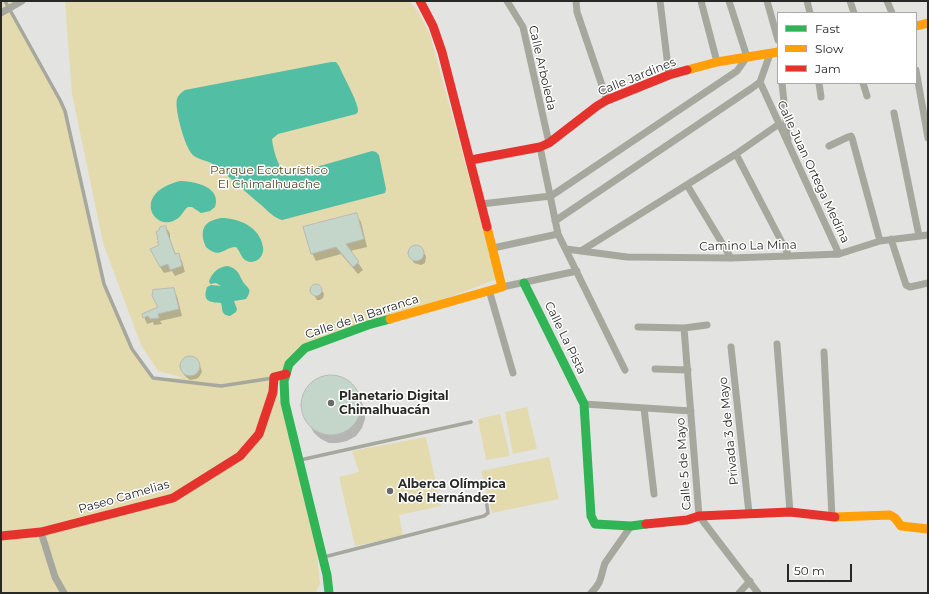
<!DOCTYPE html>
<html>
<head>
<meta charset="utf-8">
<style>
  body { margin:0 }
  #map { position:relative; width:929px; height:594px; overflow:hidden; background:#e3e4e2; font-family:Montserrat,sans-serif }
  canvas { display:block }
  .frame { position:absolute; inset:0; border:2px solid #282927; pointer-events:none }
  .legend { position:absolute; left:777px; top:12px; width:140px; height:72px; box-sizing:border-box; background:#fff; border:1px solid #a9a9a9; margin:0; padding:5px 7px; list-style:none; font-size:12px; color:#282927 }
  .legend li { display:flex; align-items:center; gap:8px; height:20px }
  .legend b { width:20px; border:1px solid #a9a9a9 }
  .scale { position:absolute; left:787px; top:564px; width:65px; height:18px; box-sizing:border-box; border:2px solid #282927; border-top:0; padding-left:5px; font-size:12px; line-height:14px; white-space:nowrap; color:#282927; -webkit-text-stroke:3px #fff; paint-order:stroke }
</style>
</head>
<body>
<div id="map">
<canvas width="929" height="594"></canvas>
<div class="frame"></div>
<ul class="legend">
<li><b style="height:5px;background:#30b455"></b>Fast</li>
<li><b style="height:5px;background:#ff9f0a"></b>Slow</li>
<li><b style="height:5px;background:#e5322d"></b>Jam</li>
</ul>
<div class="scale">50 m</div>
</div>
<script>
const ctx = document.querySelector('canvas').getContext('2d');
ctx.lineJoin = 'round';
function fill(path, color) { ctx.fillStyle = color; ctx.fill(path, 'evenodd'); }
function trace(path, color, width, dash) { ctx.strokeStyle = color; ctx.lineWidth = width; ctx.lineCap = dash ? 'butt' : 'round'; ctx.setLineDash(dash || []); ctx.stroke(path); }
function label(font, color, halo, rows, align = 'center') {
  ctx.font = font + ' Montserrat,sans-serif'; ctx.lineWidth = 3; ctx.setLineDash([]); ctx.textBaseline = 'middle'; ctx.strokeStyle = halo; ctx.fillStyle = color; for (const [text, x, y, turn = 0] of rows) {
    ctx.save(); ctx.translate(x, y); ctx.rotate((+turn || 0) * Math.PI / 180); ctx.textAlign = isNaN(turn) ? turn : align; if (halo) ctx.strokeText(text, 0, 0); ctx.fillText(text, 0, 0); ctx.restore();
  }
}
const green = new Path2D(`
  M1,1H22L9,8L65,111L104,284L132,349L154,378H185L158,371L141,345L103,243L72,94L65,1H409L419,13L430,35L497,279L297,355L285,373L274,377L317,553L320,584L315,593H1Z
  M527,407L537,449L513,454L505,412Z
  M500,414L510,456L486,460L478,419Z
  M426,437L441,506L399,515L403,536L355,546L339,477L359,472L352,451Z
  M549,457L559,499L492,513L481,471Z`);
const water = new Path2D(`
  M331,62H336L339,66C343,76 359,103 358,112L356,114L278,134L272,139C273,149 277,164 284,172L292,174L372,151L376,152L379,155L386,189L385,193L282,220C274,218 267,210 260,204C244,191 228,175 211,163C205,160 196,159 192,154C185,147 174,108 177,99C178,95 181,93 185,90Z
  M180,181C194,181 222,187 215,207L210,211L201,213L192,207H188C183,210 182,217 175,220C154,232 131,193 180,181Z
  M221,218C239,218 260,227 263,247C265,257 254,266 245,260C241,257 240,251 236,247C223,247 221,260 206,247C199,231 203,221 221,218Z
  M228,266C237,269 238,272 242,280C246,288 254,288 246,299L234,301L237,309L236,312L230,316C220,315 223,308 221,303C210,302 202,302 207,287L211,285L221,286L216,283L210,284L209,281C213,272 218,267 228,266Z`);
const shadow = new Path2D(`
  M356,215L361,222L367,247L350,251L363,270L358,274L341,254L316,261L312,253Z
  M166,227L170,234V239L176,255H178L182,261L185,272L175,276L172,271L164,273L160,267V246Z
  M415,246H419L426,256L425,263L421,265L414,263L409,253L410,249Z
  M315,285H318L324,294L323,298L320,300H317L312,292L311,289Z
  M173,289L177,296L182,316L160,321L162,324L154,325L153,322L147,324L144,317L159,308Z
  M187,357H193L198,361L200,366L202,372L199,377L196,379L190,380L185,376L181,369L182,360Z
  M332,376L341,378L350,383L356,390L365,409V419L362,428L356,436L347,441L338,443H329L321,439L314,433L304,415L302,406L303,397L307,388L314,382L322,377Z`);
const building = new Path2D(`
  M357,213L364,239L346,244L359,262L353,267L336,247L311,254L303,227Z
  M166,226L167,232L175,254L179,253L182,266L170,270L168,264L160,267L150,249L159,245L157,242L159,241L157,239L158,238L156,232L159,230L160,227Z
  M408 253a8 8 0 1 1 16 0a8 8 0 1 1-16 0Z
  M310 290a6 6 0 1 1 12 0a6 6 0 1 1-12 0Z
  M174,288L179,309L158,314L159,318L150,319L148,316L143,318L142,314L158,307L152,296L153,290Z
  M180 366a10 10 0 1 1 20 0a10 10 0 1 1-20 0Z
  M301 405a30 30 0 1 1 60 0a30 30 0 1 1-60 0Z`);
const lane = new Path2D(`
  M5,1L60,100L65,111L104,284L132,349L153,378L221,386L273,378
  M300,460L471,422
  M324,557L484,516L488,513L486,499`);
const street = new Path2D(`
  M507,1L523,27L549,143
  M576,1L577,12L607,100
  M660,1L669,75
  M701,1L717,62
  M767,1L778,40
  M807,1L810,13
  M850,1L854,13
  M887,1L892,13
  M1,13L22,1
  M770,54L760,82L839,254
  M916,70L928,138
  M782,83L788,140
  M819,83L821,97
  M863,83L867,96
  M894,113L919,236
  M829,146L848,137L851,136L852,138L880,241
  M540,147L558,234L625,370
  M736,154L789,256
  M687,185L731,258
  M481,204L551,196L737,71L747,57L729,1
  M555,221L752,88L760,82
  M891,239L906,285L910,287L928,283
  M493,248L558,234
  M566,249L627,257L731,258L789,256L839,254L880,241L928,235
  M581,251L736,154L779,124
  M502,287L577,271
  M489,290L513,373
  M638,327L684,328L707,325
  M684,328L699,516L758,593
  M777,344L790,512
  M731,347L749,513
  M824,352L832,517
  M655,369L688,370
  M584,404L691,411
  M644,408L654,494
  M41,532L55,577L64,593
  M591,593C603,581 600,577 605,563L631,526
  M739,593L750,581`);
const fast = new Path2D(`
  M524,283L584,404L591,516L595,524L631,526L646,524
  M329,593L327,575L285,403L284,381L289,364L305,348L368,325L390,319`);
const slow = new Path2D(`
  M916,26L928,23
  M687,70L717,62L778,52
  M390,319L502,287L487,227
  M835,517L890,515L895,518L901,526L928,529`);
const jam = new Path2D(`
  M420,1L433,26L442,52L487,227
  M471,160L540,147L549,143L597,106L607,100L669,75L687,70
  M646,524L687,520L699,516L790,512L835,517
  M1,536L41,532L173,498L240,456L259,434L273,392L274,377L286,374`);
const markers = [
  [331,403,4,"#696a68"],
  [390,491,4,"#696a68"]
];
const streetNames = [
  ["Calle Arboleda",542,68,77],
  ["Calle Jardines",637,77,-22],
  ["Calle Juan Ortega Medina",813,172,65],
  ["Camino La Mina",748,246,-1],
  ["Calle de la Barranca",362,317,-18],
  ["Calle La Pista",565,338,64],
  ["Privada 3 de Mayo",729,431,-96],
  ["Calle 5 de Mayo",684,464,-94],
  ["Paseo Camelias",124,497,-16]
];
const parkNames = [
  ["Parque Ecoturístico",269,170],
  ["El Chimalhuache",269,184]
];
const poiNames = [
  ["Planetario Digital",339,396],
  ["Chimalhuacán",339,410],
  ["Alberca Olímpica",398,484],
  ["Noé Hernández",398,498]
];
fill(green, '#e3daae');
fill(water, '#52bea3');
fill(shadow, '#0003');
fill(building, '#c4d6c9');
trace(building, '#b9bab9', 1);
trace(lane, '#a7a89d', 3.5);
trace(street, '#a7a89d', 7);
trace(fast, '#30b455', 9);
trace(slow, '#ff9f0a', 9);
trace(jam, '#e5322d', 9);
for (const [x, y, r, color] of markers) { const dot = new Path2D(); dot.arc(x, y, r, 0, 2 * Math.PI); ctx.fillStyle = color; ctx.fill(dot); trace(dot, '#fff', 1.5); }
label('12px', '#282927', '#fff', streetNames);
label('12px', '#52481c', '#fff', parkNames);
label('bold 12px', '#282927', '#fff', poiNames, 'left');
</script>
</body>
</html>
